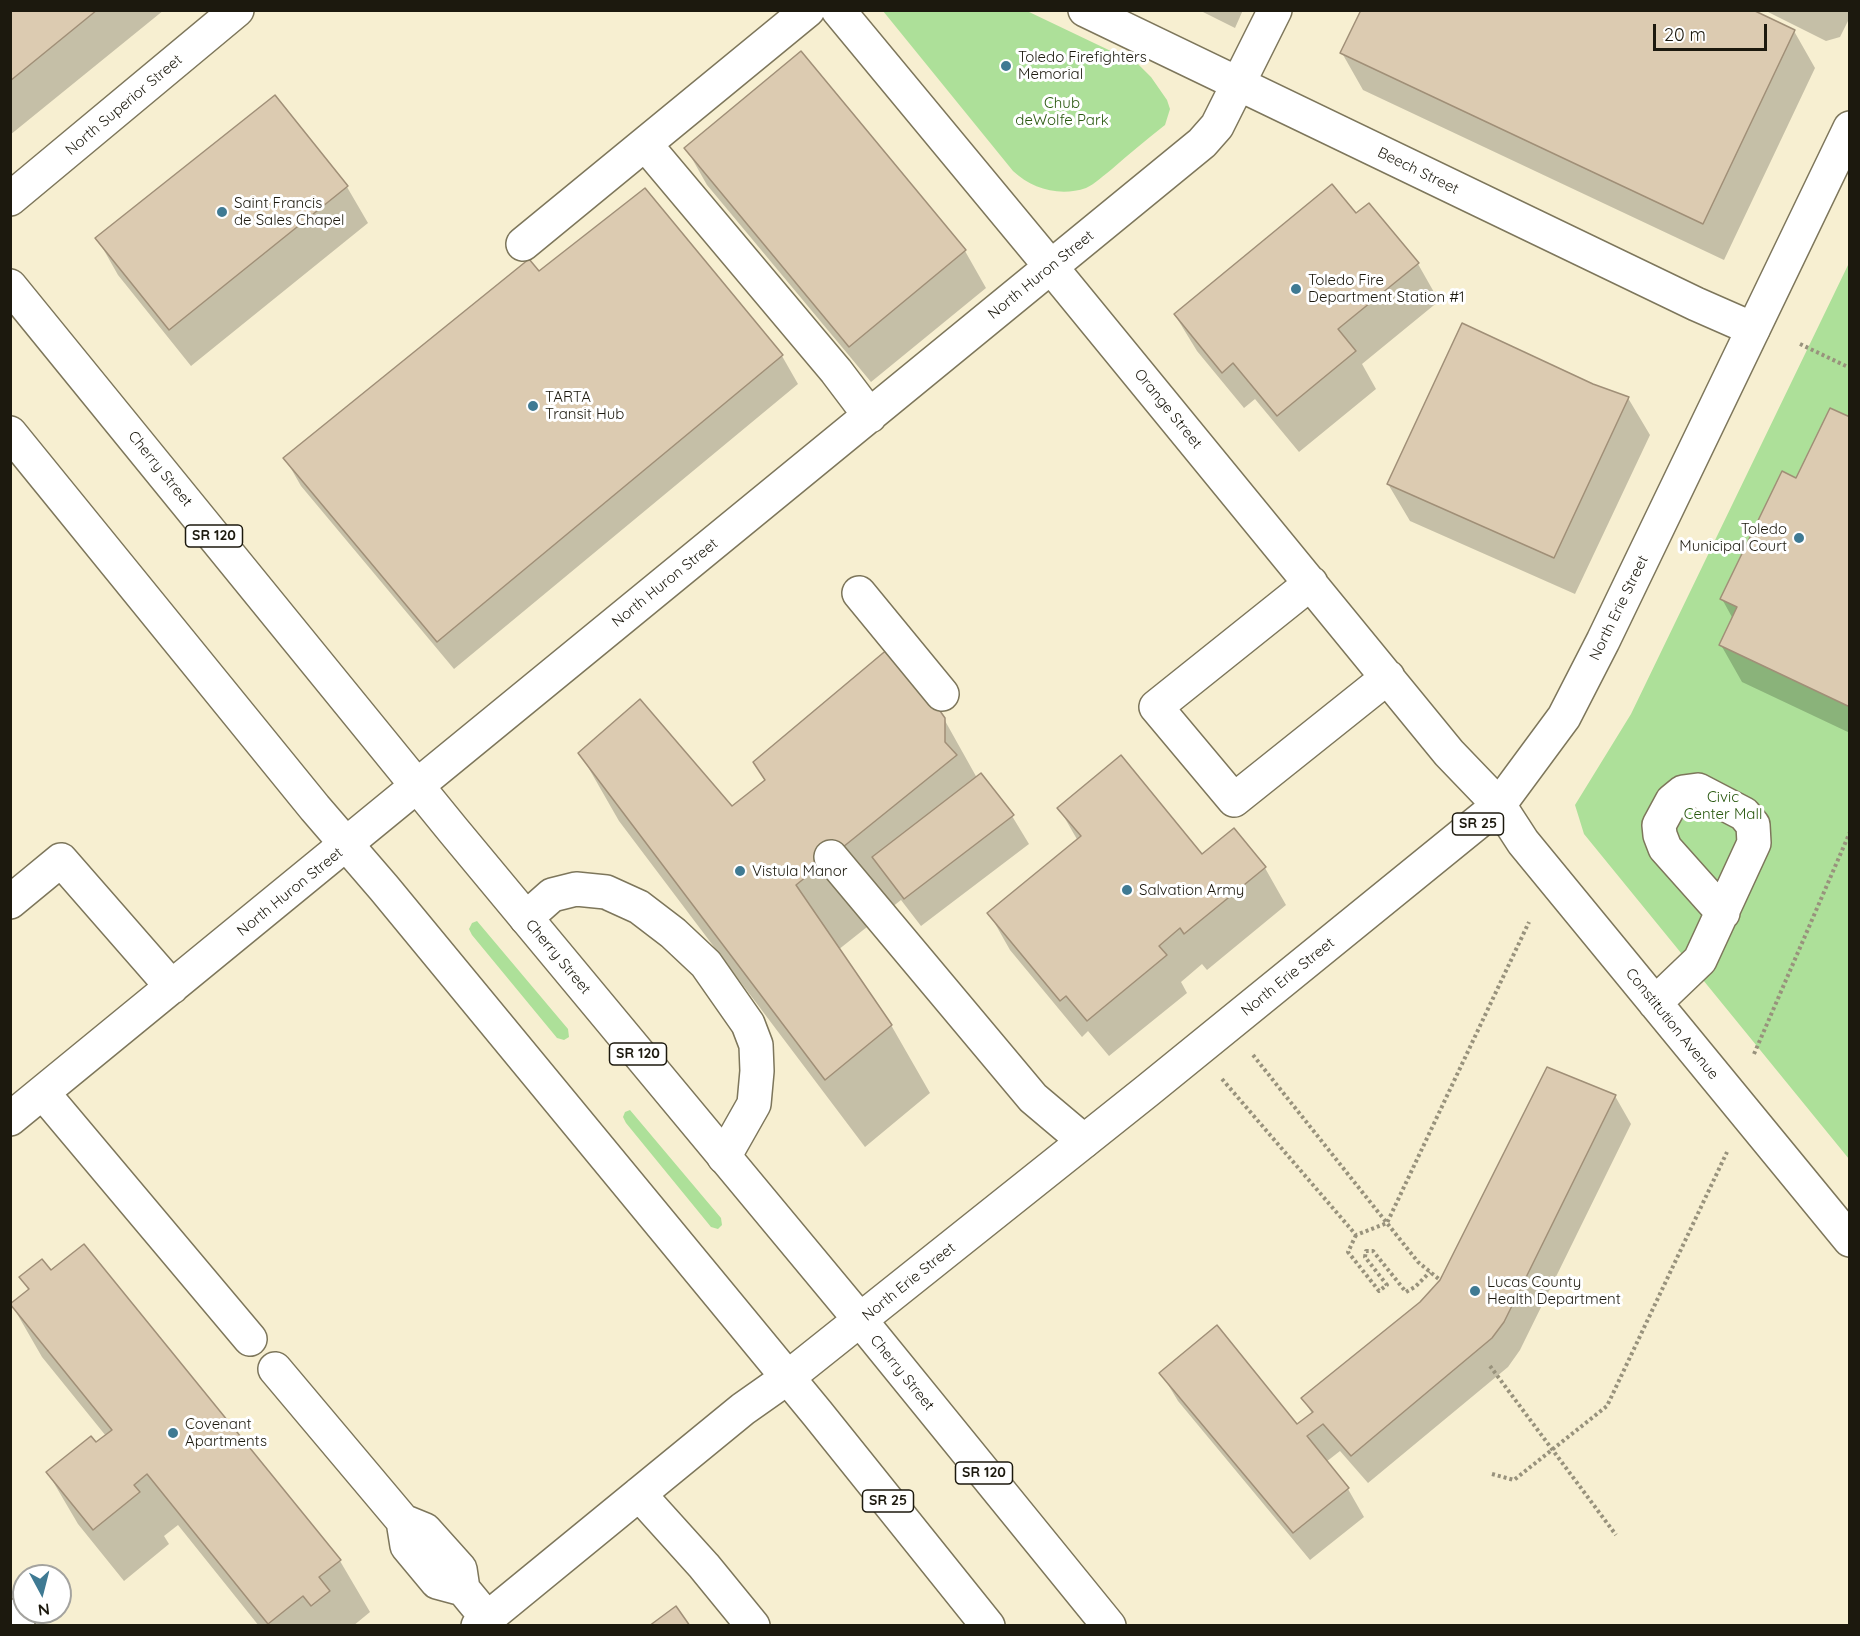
<!DOCTYPE html>
<html>
<head>
<meta charset="utf-8">
<style>
  body { margin:0 }
  #map { position:relative; width:1860px; height:1636px; overflow:hidden; background:#f7efd1; font-family:Quicksand,sans-serif }
  canvas { display:block }
  .frame { position:absolute; inset:0; border:12px solid #1c190e; pointer-events:none }
  .north { position:absolute; left:12px; top:1564px; width:60px; height:60px; box-sizing:border-box; background:#fff; border:2px solid #a4a39f; border-radius:50%; rotate:173deg; font-size:16px; font-weight:700; line-height:24px; text-align:center; color:#1c190e }
  .north::after { content:''; display:block; margin:auto; width:21px; height:27px; background:#3f7a93; clip-path:polygon(50% 0,100% 100%,50% 72%,0 100%) }
  .scale { position:absolute; left:1653px; top:24px; width:114px; height:27px; box-sizing:border-box; border:3px solid #1c190e; border-top:0; padding-left:8px; font-size:18px; line-height:21px; white-space:nowrap; color:#1c190e; -webkit-text-stroke:4px #fff; paint-order:stroke }
</style>
</head>
<body>
<div id="map">
<canvas width="1860" height="1636"></canvas>
<div class="frame"></div>
<div class="north">N</div>
<div class="scale">20 m</div>
</div>
<script>
const ctx = document.querySelector('canvas').getContext('2d');
ctx.lineJoin = 'round';
function fill(path, color) { ctx.fillStyle = color; ctx.fill(path, 'evenodd'); }
function trace(path, color, width, dash) { ctx.strokeStyle = color; ctx.lineWidth = width; ctx.lineCap = dash ? 'butt' : 'round'; ctx.setLineDash(dash || []); ctx.stroke(path); }
function label(font, color, halo, rows, align = 'center') {
  ctx.font = font + ' Quicksand,sans-serif'; ctx.lineWidth = 6; ctx.setLineDash([]); ctx.textBaseline = 'middle'; ctx.strokeStyle = halo; ctx.fillStyle = color; for (const [text, x, y, turn = 0] of rows) {
    ctx.save(); ctx.translate(x, y); ctx.rotate((+turn || 0) * Math.PI / 180); ctx.textAlign = isNaN(turn) ? turn : align; if (halo) ctx.strokeText(text, 0, 0); ctx.fillText(text, 0, 0); ctx.restore();
  }
}
const green = new Path2D(`
  M883,11H1027L1138,64L1151,77L1167,100L1170,109L1165,125C1147,139 1129,154 1112,169C1104,175 1095,184 1086,188C1060,197 1032,189 1013,171Z
  M1849,263V1159L1584,834L1575,805L1631,714Z
  M477,921L568,1029L569,1037L564,1040L557,1038L472,935L469,929L472,923Z
  M630,1110L721,1218L722,1225L718,1229L711,1227L626,1123L623,1117L625,1112Z`);
const shadow = new Path2D(`
  M10,10H164L10,135Z
  M1199,10H1243L1235,28Z
  M1764,10H1850V17L1840,37L1826,41Z
  M1794,31L1815,68L1724,260L1363,90L1342,53Z
  M686,148L965,251L986,288L871,382L707,185Z
  M347,187L368,223L191,366L118,275L97,238Z
  M1356,215L1418,264L1439,301L1362,364L1376,389L1299,452L1255,399L1244,408L1197,351L1175,315Z
  M539,273L782,356L798,384L454,669L301,486L285,458Z
  M1592,385L1628,398L1650,435L1575,594L1410,521L1388,484Z
  M1850,419V733L1742,682L1721,645L1733,619L1722,599Z
  M944,719L977,778L1012,816L1029,844L921,926L901,900L838,950L891,1025L930,1093L865,1147L619,821L580,753L732,808L765,781L754,762Z
  M1059,808L1202,856L1234,830L1265,868L1286,905L1207,970L1202,964L1181,982L1187,993L1109,1056L1088,1031L1082,1037L1010,950L989,913L1078,841Z
  M1615,1096L1631,1124L1520,1350L1508,1367L1368,1483L1340,1451L1326,1462L1348,1489L1364,1517L1310,1560L1178,1401L1161,1373L1297,1427L1313,1415L1303,1399L1421,1303Z
  M21,1277L340,1561L370,1612L353,1626H259L178,1525L164,1536L169,1544L124,1581L78,1524L48,1473L106,1436L42,1357L12,1305L29,1291Z`);
const building = new Path2D(`
  M10,10H97L10,81Z
  M1361,10H1753L1795,30L1703,224L1340,53Z
  M801,51L966,250L849,347L684,148Z
  M275,95L348,186L169,330L95,238Z
  M1332,184L1356,213L1369,203L1419,263L1338,329L1356,351L1277,416L1233,363L1222,373L1174,314Z
  M645,188L783,355L437,642L283,458L529,259L539,271Z
  M1462,323L1593,384L1629,397L1554,558L1387,484Z
  M1830,408L1850,417V707L1719,645L1737,607L1720,599L1782,471L1796,478Z
  M889,648L933,701L945,718V742L957,755L796,885L892,1025L825,1080L578,753L640,699L732,806L765,780L753,762Z
  M1121,755L1202,854L1234,828L1266,867L1184,934L1180,928L1159,946L1167,955L1087,1021L1066,996L1060,1001L987,913L1081,836L1057,808Z
  M981,773L1014,815L904,899L872,857Z
  M1547,1067L1616,1095L1504,1322L1492,1338L1351,1456L1323,1424L1307,1436L1349,1488L1293,1533L1159,1373L1217,1325L1297,1424L1313,1412L1301,1398L1420,1302L1440,1280Z
  M84,1244L341,1560L319,1577L330,1591L311,1606L303,1596L268,1624L147,1474L134,1485L140,1492L93,1530L46,1472L91,1436L96,1442L112,1430L10,1304L29,1289L19,1277L42,1259L51,1270Z
  M676,1606L690,1626H649Z`);
const path = new Path2D(`
  M1800,344L1850,368
  M1754,1054L1850,832
  M1253,1055L1418,1262L1440,1280
  M1222,1079L1356,1235L1387,1223L1529,922
  M1356,1235L1348,1252L1379,1291L1387,1285L1365,1257L1366,1251H1373L1406,1292L1415,1287L1430,1272
  M1490,1366L1616,1535
  M1492,1474L1514,1480L1607,1406L1727,1152`);
const minor = new Path2D(`
  M838,10L1051,267L1449,753L1499,805L1523,842L1850,1240
  M1085,10L1696,304L1753,329
  M645,144L836,371L870,416
  M10,199L237,10
  M523,244L808,10
  M1311,583L1156,707L1234,800L1388,677
  M859,593L942,694
  M831,857L1033,1098L1084,1141
  M10,902L61,860L172,987
  M526,918L552,895L576,889L606,892L639,907L673,933L706,964L748,1024L756,1045L757,1071L754,1104L724,1157
  M1655,1003L1700,960L1754,843L1753,825L1744,814L1698,790L1683,792L1672,801L1659,825L1660,835L1665,848L1723,913
  M43,1093L250,1339
  M10,1119L1202,143L1217,126L1275,10
  M275,1369L403,1521
  M639,1494L704,1566L753,1626
  M463,1589L437,1582L407,1546L403,1521L425,1530L460,1569L463,1589L487,1618
  M10,1616L18,1626
  M478,1626L743,1409L787,1378`);
const major = new Path2D(`
  M10,286L453,830L861,1321L1109,1626
  M10,433L315,808L384,888L817,1413L988,1626
  M787,1378L1147,1091L1499,805L1564,717L1603,641L1850,128`);
const markers = [
  [1006,66,6,"#3f7a93"],
  [222,212,6,"#3f7a93"],
  [1296,289,6,"#3f7a93"],
  [533,406,6,"#3f7a93"],
  [1799,538,6,"#3f7a93"],
  [740,871,6,"#3f7a93"],
  [1127,890,6,"#3f7a93"],
  [1475,1291,6,"#3f7a93"],
  [173,1433,6,"#3f7a93"]
];
const shields = [
  [214,536,57],
  [1478,824,51],
  [638,1054,57],
  [984,1473,57],
  [888,1501,51]
];
const shieldNames = [
  ["SR 120",214,536],
  ["SR 25",1478,824],
  ["SR 120",638,1054],
  ["SR 120",984,1473],
  ["SR 25",888,1501]
];
const poiNames = [
  ["Toledo Firefighters",1018,57],
  ["Memorial",1018,74],
  ["Saint Francis",234,203],
  ["de Sales Chapel",234,220],
  ["Toledo Fire",1308,280],
  ["Department Station #1",1308,297],
  ["TARTA",545,397],
  ["Transit Hub",545,414],
  ["Toledo",1787,529,"right"],
  ["Municipal Court",1787,546,"right"],
  ["Vistula Manor",752,871],
  ["Salvation Army",1139,890],
  ["Lucas County",1487,1282],
  ["Health Department",1487,1299],
  ["Covenant",185,1424],
  ["Apartments",185,1441]
];
const parkNames = [
  ["Chub",1062,103],
  ["deWolfe Park",1062,120],
  ["Civic",1723,797],
  ["Center Mall",1723,814]
];
const streetNames = [
  ["North Superior Street",124,105,-40],
  ["Beech Street",1418,171,26],
  ["North Huron Street",1041,275,-39],
  ["Orange Street",1168,409,51],
  ["Cherry Street",160,469,51],
  ["North Huron Street",665,583,-39],
  ["North Erie Street",1619,608,-64],
  ["North Huron Street",290,892,-39],
  ["Cherry Street",558,957,50],
  ["North Erie Street",1288,977,-39],
  ["Constitution Avenue",1672,1024,51],
  ["North Erie Street",909,1282,-39],
  ["Cherry Street",902,1373,51]
];
fill(green, '#ade099');
fill(shadow, '#0003');
fill(building, '#dccbb1');
trace(building, '#a08f77', 1.5);
trace(minor, '#7d765b', 36);
trace(major, '#7d765b', 36);
trace(path, '#98927c', 4, [3, 3]);
trace(minor, '#fff', 33);
trace(major, '#fff', 33);
for (const [x, y, r, color] of markers) { const dot = new Path2D(); dot.arc(x, y, r, 0, 2 * Math.PI); ctx.fillStyle = color; ctx.fill(dot); trace(dot, '#fff', 2); }
for (const [x, y, w] of shields) { const box = new Path2D(); box.roundRect(x - w / 2, y - 11, w, 22, 4.5); ctx.fillStyle = '#fff'; ctx.fill(box); trace(box, '#1c190e', 1.5); }
label('bold 14px', '#1c190e', null, shieldNames);
label('15px', '#1c190e', '#fff', poiNames, 'left');
label('15px', '#29580f', '#fff', parkNames);
label('15px', '#1c190e', '#fff', streetNames);
</script>
</body>
</html>
